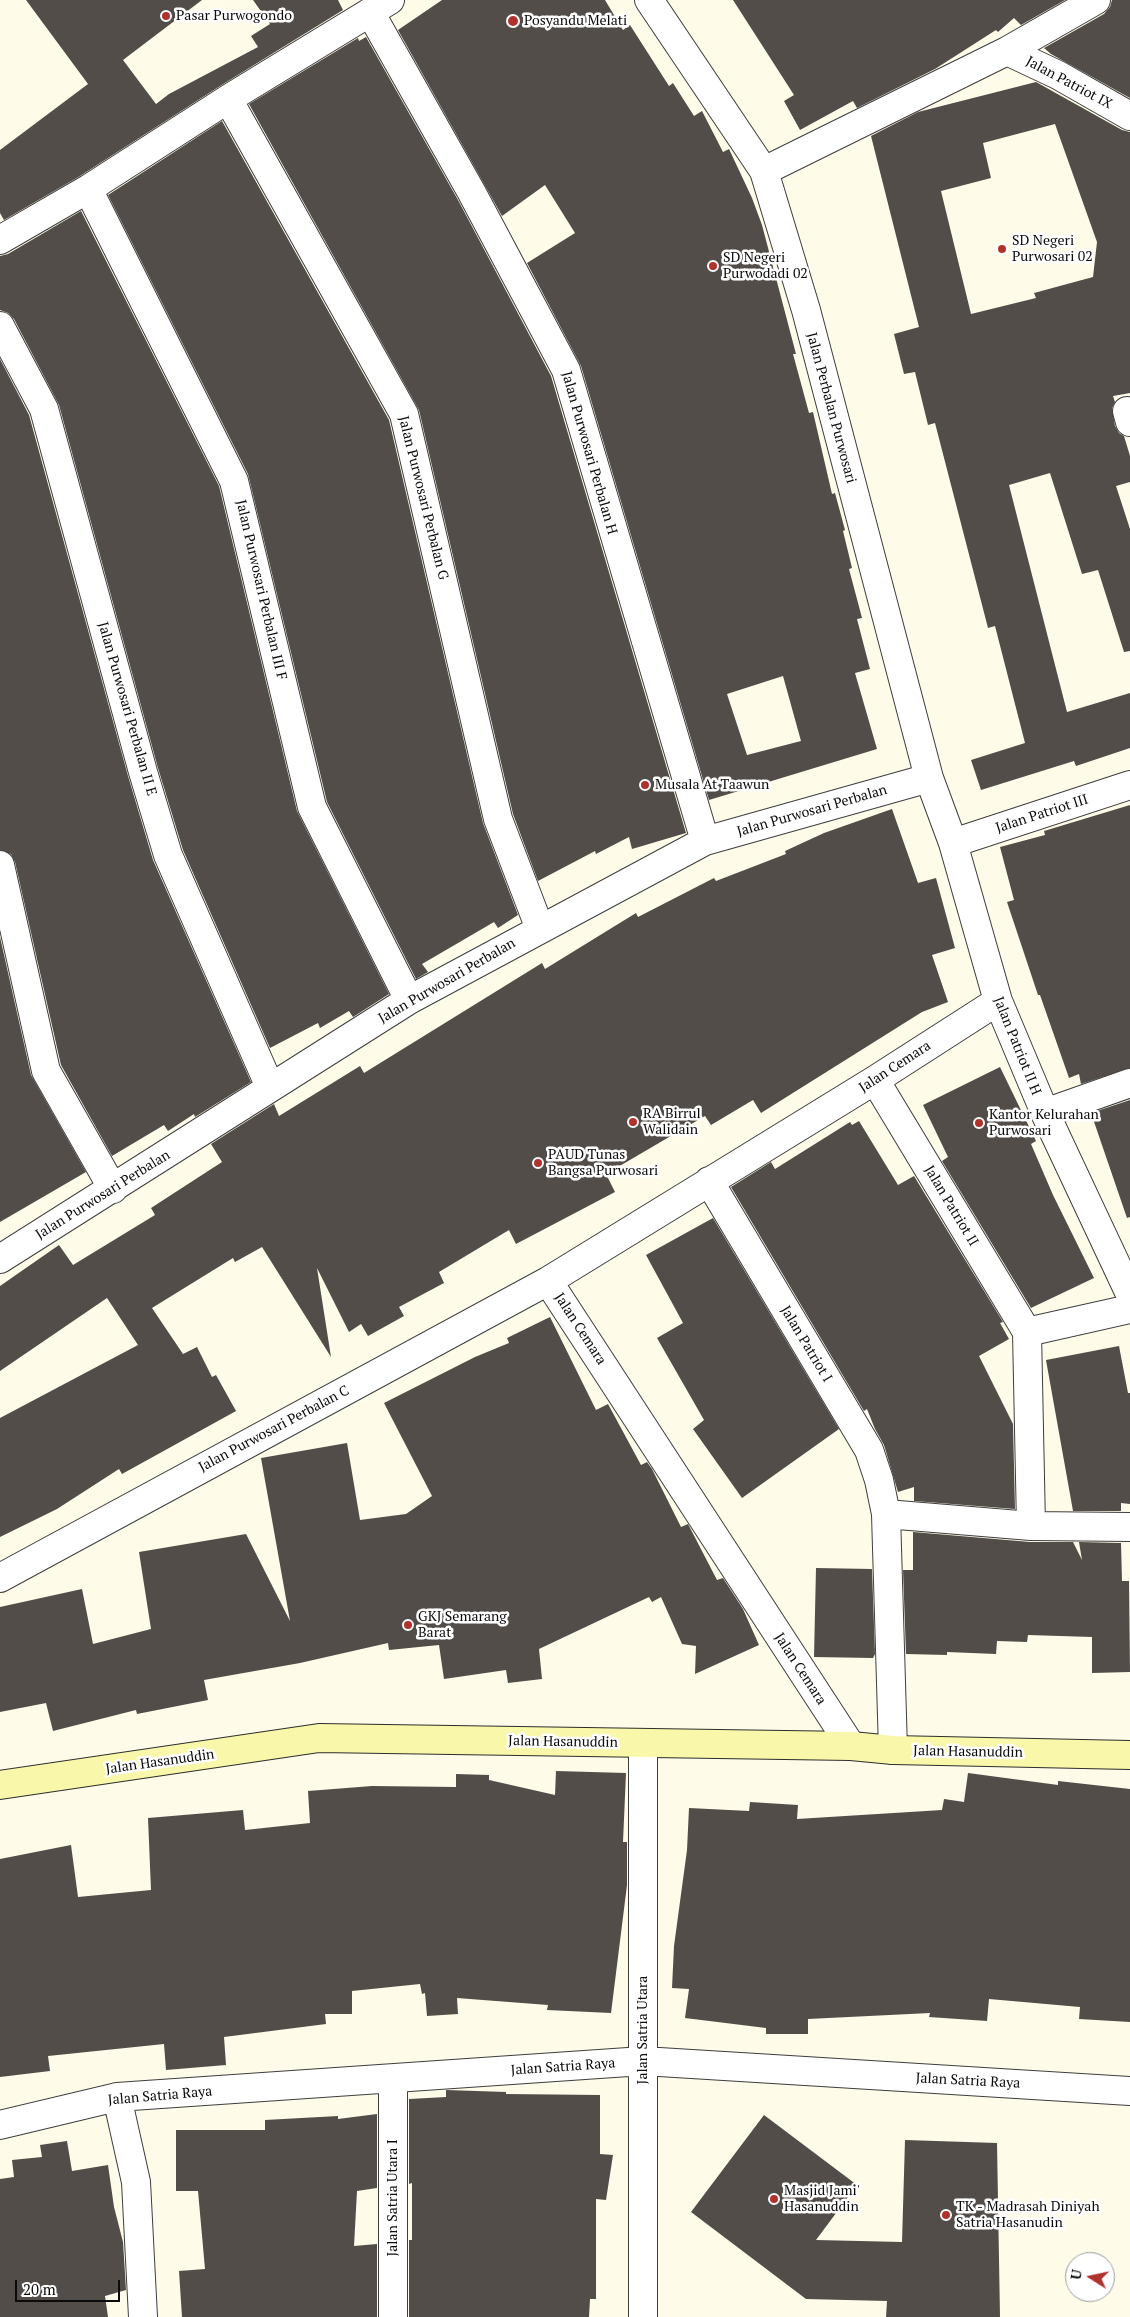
<!DOCTYPE html>
<html>
<head>
<meta charset="utf-8">
<style>
  body { margin:0 }
  #map { position:relative; width:1130px; height:2317px; overflow:hidden; background:#fefbe9; font-family:"PT Serif",serif }
  canvas { display:block }
  .north { position:absolute; left:1065px; top:2252px; width:50px; height:50px; box-sizing:border-box; background:#fff; border:1px solid #9d9d9d; border-radius:50%; rotate:280deg; font-size:14px; font-weight:700; line-height:20px; text-align:center; color:#0b0b0b }
  .north::after { content:''; display:block; margin:auto; width:18px; height:22px; background:#b0322d; clip-path:polygon(50% 0,100% 100%,50% 72%,0 100%) }
  .scale { position:absolute; left:15px; top:2280px; width:105px; height:22px; box-sizing:border-box; border:2px solid #0b0b0b; border-top:0; padding-left:6px; font-size:15px; line-height:18px; white-space:nowrap; color:#0b0b0b; -webkit-text-stroke:4px #fff; paint-order:stroke }
</style>
</head>
<body>
<div id="map">
<canvas width="1130" height="2317"></canvas>
<div class="north">U</div>
<div class="scale">20 m</div>
</div>
<script>
const ctx = document.querySelector('canvas').getContext('2d');
ctx.lineJoin = 'round';
function fill(path, color) { ctx.fillStyle = color; ctx.fill(path, 'evenodd'); }
function trace(path, color, width, dash) { ctx.strokeStyle = color; ctx.lineWidth = width; ctx.lineCap = dash ? 'butt' : 'round'; ctx.setLineDash(dash || []); ctx.stroke(path); }
function label(font, color, halo, rows, align = 'center') {
  ctx.font = font + ' "PT Serif",serif'; ctx.lineWidth = 5; ctx.setLineDash([]); ctx.textBaseline = 'middle'; ctx.strokeStyle = halo; ctx.fillStyle = color; for (const [text, x, y, turn = 0] of rows) {
    ctx.save(); ctx.translate(x, y); ctx.rotate((+turn || 0) * Math.PI / 180); ctx.textAlign = isNaN(turn) ? turn : align; if (halo) ctx.strokeText(text, 0, 0); ctx.fillText(text, 0, 0); ctx.restore();
  }
}
const building = new Path2D(`
  M26,0H202L123,60L156,104L169,94L258,47L251,36L270,24L253,0H338L343,10L220,86L80,176L4,220L0,213V150L88,84Z
  M442,0H605L623,30L630,25L669,86L673,83L694,116L702,111L723,152L729,149L752,198L762,225L796,354H793L809,413L813,412L832,494L835,493L845,530L843,531L852,568L849,569L862,618L857,619L870,669L855,673L877,749L709,800L581,366L527,263L575,233L545,185L502,216L398,30ZM783,676L801,741L747,755L727,694Z
  M733,0H1065L1021,25L1014,18L998,32L996,30L935,69L857,108L853,101L800,130L784,101L794,95Z
  M1112,0H1130V98L1051,54L1044,48L1104,14L1110,7Z
  M366,37L458,200L551,376L686,833L632,849L629,837L596,854L595,851L538,881L513,814L419,410L249,104L358,38L359,41Z
  M1036,82L1122,130L1130,132V393L1113,396L1115,402L1112,408L1115,426L1119,433L1124,436L1130,456V482L1116,486L1130,529V651L1124,652L1098,570L1082,574L1050,473L1009,485L1067,712L1130,693V748L1076,766L1074,761L981,790L971,760L1025,743L995,626L988,628L935,423L928,425L915,372L904,374L894,334L919,327L871,136L918,112ZM1055,124L1097,242L1093,277L1034,293L1036,298L971,314L941,191L991,178L983,143Z
  M222,121L389,420L483,823L518,915L498,928L494,922L422,964L428,972L416,979L327,802L248,474L108,195Z
  M81,211L219,486L297,811L389,994L353,1017L349,1011L320,1028L318,1023L270,1048L183,850L158,768L59,405L14,319L8,313L0,310V256L8,254Z
  M0,359L29,415L128,776L153,860L251,1082L195,1117L194,1114L168,1131L164,1125L112,1156L61,1065L15,862L11,854L0,850Z
  M1130,805V1068L1081,1084L1079,1074L1069,1078L1040,995H1038L1007,902L1014,900L1000,847L1045,835L1044,831Z
  M892,809L918,883L936,878L955,948L932,955L948,1002L922,1012L761,1113L753,1100L711,1125L705,1116L606,1174L615,1192L516,1244L509,1230L439,1272L444,1283L399,1307L404,1316L368,1336L361,1324L349,1332L317,1268L331,1357L262,1247L235,1262L233,1258L152,1308L183,1354L197,1347L212,1377L216,1375L236,1411L122,1474L119,1469L57,1509L0,1537V1418L138,1345L107,1298L0,1371V1286L59,1245L73,1265L155,1215L151,1208L222,1162L211,1144L274,1104L279,1116L360,1066L364,1073L542,963L545,969L636,913L638,917L714,878L716,881L786,854L785,851L824,833Z
  M0,937L31,1075L86,1172L0,1222Z
  M1000,1067L1036,1141L1031,1144L1053,1195L1094,1278L1031,1308L942,1161L948,1157L923,1105Z
  M1130,1100V1217L1127,1218L1091,1113Z
  M859,1121L898,1185L914,1176L1003,1322L1000,1323L1009,1339L979,1356L1013,1424L1015,1509L914,1501V1487L898,1492L884,1445L875,1429L867,1409L864,1411L731,1187L771,1162L775,1169L850,1122L852,1125Z
  M713,1218L839,1429L742,1498L693,1429L704,1420L657,1338L683,1323L646,1255Z
  M550,1317L596,1410L608,1404L641,1465L647,1462L652,1469L681,1527L688,1524L717,1580L723,1578L743,1609L759,1645L695,1674L696,1646L682,1644L661,1597L652,1602L649,1597L539,1649L542,1679L508,1683L506,1670L444,1679L439,1645L389,1650L388,1643L300,1663L204,1680L208,1700L137,1714L136,1710L53,1731L46,1703L0,1712V1607L82,1589L93,1644L151,1629L139,1552L246,1534L290,1621L261,1458L347,1443L360,1520L406,1514L432,1496L384,1403L475,1357L509,1343L507,1338Z
  M1119,1346L1128,1393H1130V1504L1121,1503V1511H1073L1046,1360Z
  M913,1532L1030,1542H1073L1082,1560L1079,1542L1121,1543L1122,1581H1129L1130,1672L1092,1673V1637L1028,1635L1027,1642L997,1641L996,1654L947,1652V1655L906,1654L903,1570H913Z
  M816,1568L872,1569L875,1654L873,1658L814,1657Z
  M556,1771L626,1773L623,1842H627V1885L611,2013L547,2010L548,2005L457,1998L458,2014L427,2016L425,1993L422,1994L420,1984L352,1991V2014H325L326,2024L224,2037L226,2065L166,2070L164,2044L48,2056L50,2071L0,2077V1859L71,1845L78,1897L151,1890L148,1818L243,1810L245,1830L310,1823L308,1791L372,1786L456,1787V1774L489,1775V1780L555,1795Z
  M968,1773L1058,1785V1781L1130,1789V2022L1079,2019L1080,2007L989,1999L987,2021L929,2017L930,2013L808,2019V2034H766V2028L685,2018L689,1989L672,1988L674,1946L687,1850L689,1808L749,1811L750,1802L798,1805L797,1819L942,1810L944,1799L964,1802Z
  M446,2090L506,2092V2094L600,2095V2154L613,2155L606,2200L596,2199V2299H590L589,2317H409V2240H412V2183L409,2184V2099L446,2097Z
  M377,2114V2188L357,2191L354,2246L377,2244V2317H182L179,2271L205,2269L198,2191H176V2130H265V2120L338,2116V2119Z
  M764,2115L857,2185L816,2240L902,2242L905,2140L997,2143L1000,2317H886L887,2301L806,2299L691,2212Z
  M67,2141L72,2171L108,2165L114,2207L123,2242L126,2290L105,2296L108,2317H0V2179L14,2177L12,2160L42,2157L40,2145Z`);
const street = new Path2D(`
  M649,0L764,171L806,310L929,778L953,843L998,1001L1045,1113L1130,1294
  M370,12L472,193L566,370L705,841
  M1007,51L1058,75L1130,116
  M228,99L404,414L498,819L540,929
  M764,171L1007,51L1096,0
  M88,189L234,481L312,807L409,1000
  M0,240L88,189L228,99L390,0
  M0,326L44,409L143,772L168,855L270,1087
  M1127,411L1130,422
  M953,843L1130,785
  M0,865L46,1071L113,1189
  M875,1080L1027,1332L1031,1526
  M1045,1113L1130,1083
  M709,1181L869,1450L879,1480L886,1514L893,1750
  M0,1259L409,1000L705,841L929,778
  M548,1281L851,1746
  M1027,1332L1130,1309
  M886,1514L1031,1526L1130,1527
  M0,1578L548,1281L875,1080L998,1001
  M643,1743V2317
  M393,2079V2317
  M117,2097L136,2182L143,2317
  M0,2125L117,2097L643,2061L1130,2091`);
const secondary = new Path2D(`
  M0,1785L319,1738L851,1746L893,1750L1130,1755`);
const markers = [
  [166,16,5,"#b0322d"],
  [513,21,6,"#b0322d"],
  [1002,249,5,"#b0322d"],
  [713,266,5,"#b0322d"],
  [645,785,5,"#b0322d"],
  [633,1122,5,"#b0322d"],
  [979,1123,5,"#b0322d"],
  [538,1163,5,"#b0322d"],
  [408,1625,5,"#b0322d"],
  [774,2199,5,"#b0322d"],
  [946,2215,5,"#b0322d"]
];
const poiNames = [
  ["Pasar Purwogondo",176,16],
  ["Posyandu Melati",524,21],
  ["SD Negeri",1012,241],
  ["Purwosari 02",1012,257],
  ["SD Negeri",723,258],
  ["Purwodadi 02",723,274],
  ["Musala At Taawun",655,785],
  ["RA Birrul",643,1114],
  ["Walidain",643,1130],
  ["Kantor Kelurahan",989,1115],
  ["Purwosari",989,1131],
  ["PAUD Tunas",548,1155],
  ["Bangsa Purwosari",548,1171],
  ["GKJ Semarang",418,1617],
  ["Barat",418,1633],
  ["Masjid Jami'",784,2191],
  ["Hasanuddin",784,2207],
  ["TK - Madrasah Diniyah",956,2207],
  ["Satria Hasanudin",956,2223]
];
const streetNames = [
  ["Jalan Patriot IX",1069,83,28],
  ["Jalan Perbalan Purwosari",831,408,75],
  ["Jalan Purwosari Perbalan H",589,453,74],
  ["Jalan Purwosari Perbalan G",423,498,76],
  ["Jalan Purwosari Perbalan III F",261,590,77],
  ["Jalan Purwosari Perbalan II E",127,709,74],
  ["Jalan Purwosari Perbalan",812,811,-16],
  ["Jalan Patriot III",1042,814,-18],
  ["Jalan Purwosari Perbalan",447,981,-30],
  ["Jalan Patriot II H",1017,1046,68],
  ["Jalan Cemara",895,1067,-33],
  ["Jalan Purwosari Perbalan",103,1195,-32],
  ["Jalan Patriot II",951,1206,59],
  ["Jalan Cemara",580,1329,57],
  ["Jalan Patriot I",806,1344,59],
  ["Jalan Purwosari Perbalan C",274,1429,-28],
  ["Jalan Cemara",800,1669,57],
  ["Jalan Hasanuddin",563,1742,1],
  ["Jalan Hasanuddin",968,1752,1],
  ["Jalan Hasanuddin",160,1762,-8],
  ["Jalan Satria Utara",643,2030,-90],
  ["Jalan Satria Raya",563,2067,-4],
  ["Jalan Satria Raya",968,2081,3],
  ["Jalan Satria Raya",160,2096,-5],
  ["Jalan Satria Utara I",393,2198,-90]
];
fill(building, '#524d48');
trace(street, '#3e3e3e', 30);
trace(secondary, '#2d2d2d', 30);
trace(street, '#fff', 28);
trace(secondary, '#f9f7a9', 28);
for (const [x, y, r, color] of markers) { const dot = new Path2D(); dot.arc(x, y, r, 0, 2 * Math.PI); ctx.fillStyle = color; ctx.fill(dot); trace(dot, '#fff', 2); }
label('14px', '#0b0b0b', '#fff', poiNames, 'left');
label('14px', '#0b0b0b', '#fff', streetNames);
</script>
</body>
</html>
